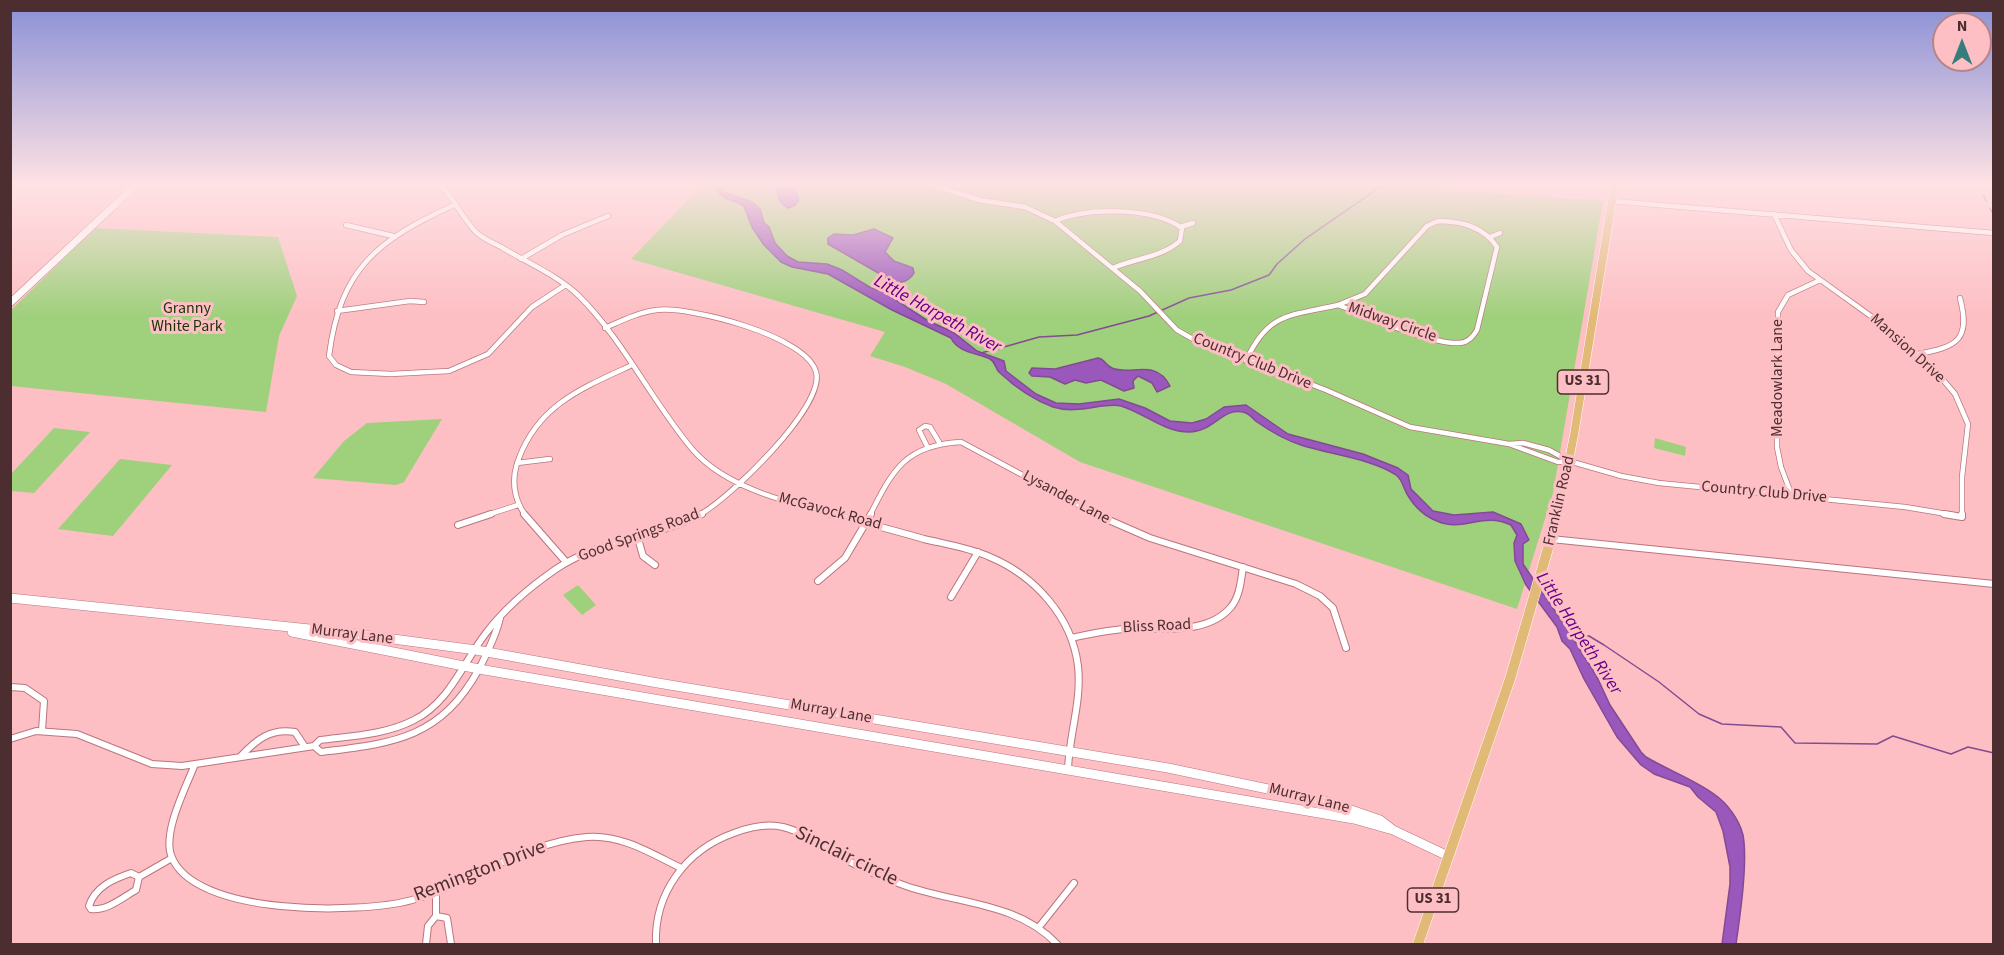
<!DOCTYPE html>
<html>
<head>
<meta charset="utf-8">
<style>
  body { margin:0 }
  #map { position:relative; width:2004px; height:955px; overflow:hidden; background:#fdbfc4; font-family:"Source Sans 3",sans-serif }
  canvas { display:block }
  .frame { position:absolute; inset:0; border:12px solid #4c2e31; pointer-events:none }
  .north { position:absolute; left:1932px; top:12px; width:60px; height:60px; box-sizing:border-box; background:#fdbfc4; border:2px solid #b68589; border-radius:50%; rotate:0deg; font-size:16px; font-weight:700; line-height:24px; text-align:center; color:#4c2e31 }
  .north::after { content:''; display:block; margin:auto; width:21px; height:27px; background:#357e7c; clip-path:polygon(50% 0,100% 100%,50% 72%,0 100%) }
</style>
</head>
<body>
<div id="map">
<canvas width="2004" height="955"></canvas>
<div class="frame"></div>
<div class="north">N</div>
</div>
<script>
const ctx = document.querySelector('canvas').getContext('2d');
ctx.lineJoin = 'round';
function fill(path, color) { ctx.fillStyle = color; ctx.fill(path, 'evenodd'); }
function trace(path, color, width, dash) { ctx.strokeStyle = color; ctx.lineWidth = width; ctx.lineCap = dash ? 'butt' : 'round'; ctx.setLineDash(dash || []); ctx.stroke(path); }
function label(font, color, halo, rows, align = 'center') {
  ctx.font = font + ' "Source Sans 3",sans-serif'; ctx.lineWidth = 6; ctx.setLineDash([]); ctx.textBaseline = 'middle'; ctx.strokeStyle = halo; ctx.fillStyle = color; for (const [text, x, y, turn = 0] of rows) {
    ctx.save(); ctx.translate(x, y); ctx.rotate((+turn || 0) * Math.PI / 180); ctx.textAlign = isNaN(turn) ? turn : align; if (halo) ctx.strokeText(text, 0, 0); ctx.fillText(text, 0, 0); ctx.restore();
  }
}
const green = new Path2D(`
  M704,183H1356L1603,201L1553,493L1517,609L1080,462L946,384L905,367L870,356L885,332L631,259Z
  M95,228L278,237L297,296L279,336L266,412L11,386V310Z
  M442,419L404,482L396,485L313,478L344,441L367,423Z
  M54,428L90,432L34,493L11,491V474Z
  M1655,438L1686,447L1685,456L1654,448Z
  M120,459L172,465L113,536L58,529Z
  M578,585L596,605L582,615L563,595Z`);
const water = new Path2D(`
  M716,183H720L724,192L752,202L760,209L764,223L769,227L775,243L787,256L798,262L827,264L842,270L871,288L882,291L928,321L953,332L977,351L1004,361L1006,371L1036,394L1056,403L1079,404L1119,399L1145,408L1170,421L1192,423L1206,419L1224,407L1246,405L1288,434L1363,454L1398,468L1408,475L1411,489L1433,511L1454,515L1493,512L1521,524L1529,540L1523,544V564L1568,630L1597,677L1610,705L1641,752L1646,757C1668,770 1693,779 1714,794C1727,803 1739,819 1743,835C1748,862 1740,916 1736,944H1722L1730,884V867L1723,831L1716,812L1698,797L1690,787L1654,774L1641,765L1617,737L1584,679L1570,649L1562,641L1557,627L1526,585L1515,561L1514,543L1517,535L1511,525C1483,511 1463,533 1437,521C1424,516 1414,506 1407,494C1403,487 1402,479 1396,475C1373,459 1328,454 1301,445C1285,440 1270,431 1257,422C1253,419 1251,415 1246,413C1223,405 1215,432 1189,432C1164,432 1144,413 1121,406C1103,402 1078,415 1053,407C1034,400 1015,387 1000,373C994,368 997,363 990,359C978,353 958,353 951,338L892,310L828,274L792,267L781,262L764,245L752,227L744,206C731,198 718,201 716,183Z
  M775,183H797L795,191L799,200L794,206L788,208C776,201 778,194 775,183Z
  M874,229L893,238L885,252L894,261L913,268L914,273C910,280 902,284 894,282L828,244V238L834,234L853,235Z
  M1098,358C1105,359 1105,365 1112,368C1131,376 1156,358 1170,386L1157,392L1152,383L1138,376L1133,381L1134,388L1124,391L1101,380L1086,383L1075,380L1065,384L1050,377L1032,376L1029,373L1032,368L1055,369Z`);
const stream = new Path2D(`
  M997,349L1039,337L1077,335L1149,316L1189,298L1231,290L1269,275L1277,264L1305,239L1386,183
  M981,353L992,350
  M1571,635L1589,636L1604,645L1659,682L1699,714L1722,724L1781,727L1795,743L1877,744L1893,736L1951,754L1968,747L1994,753`);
const streetFar1 = new Path2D(`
  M438,183C454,197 462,219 477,233C484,239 493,243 501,247C526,262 557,275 578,295C623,339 652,402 693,450C726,488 789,503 837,515
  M927,183L979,200L1025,207L1055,221L1140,291L1177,330L1193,339L1326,390L1410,427L1509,444
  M1611,201L1994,233
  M454,205C377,240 340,269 329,356L336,365L351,372L391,374L449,371L488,354L532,307L564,286
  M1774,214L1791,250L1808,271L1893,332L1939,375L1955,394L1968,424L1962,477V515
  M1055,221C1087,207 1152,207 1182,228L1180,241C1160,258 1136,258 1113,268
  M1438,221C1461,221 1484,227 1497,247L1477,330C1473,337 1468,343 1459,343C1430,344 1367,316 1338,305L1365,294L1427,226Z
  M346,225L393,236
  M1180,227L1193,223
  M1490,237L1500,233
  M521,259L562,235L608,216
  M337,311L410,301L424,302
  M605,328C621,321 639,312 657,310C690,306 807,336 816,372C826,406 728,500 699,515
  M1918,354C1957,347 1971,340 1960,298
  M1246,361C1268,312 1290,316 1338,305
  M1523,443L1549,450L1569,461L1558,462L1509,444Z
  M927,446L919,430L925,426L930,427L939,442
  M1569,461L1621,476L1659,483L1905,507L1953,515
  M517,463L550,459
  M1792,496L1781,467L1777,447L1778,312L1788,295L1818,281
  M487,515L518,505
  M525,515C513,497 511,478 519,458C539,405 582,388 630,366
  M870,515C893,469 906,445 961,442L1097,515`);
const street = new Path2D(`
  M524,514L566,562
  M831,514C862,522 893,530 924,539C945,544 970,548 990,557C1035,576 1072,617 1078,666C1082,701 1069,735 1068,770
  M1095,514L1150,538L1296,584L1320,596L1333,608L1346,648
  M1944,514L1962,517V514
  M458,525L491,514
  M637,535L643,556L655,565
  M1551,539L1994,584
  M818,581L845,558L871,514
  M951,597L978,552
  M500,618C496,636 487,653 479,669C440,739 394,743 321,752L314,746L320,740C351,736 385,735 414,720C449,703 463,663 486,633C505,608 530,587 556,569C601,539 655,538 702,514
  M1071,638C1089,634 1107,630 1126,629C1159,627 1207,636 1231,607C1240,596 1241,580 1243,567
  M10,687L25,688L44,701L42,731
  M10,739L36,731L77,734L152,764L182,766L314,746
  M240,757C256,740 270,728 295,732L305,747
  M195,764C186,787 163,831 171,855C192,917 362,914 412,900C471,883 525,842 587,837C621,834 652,854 681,868
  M131,873L139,877L136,890C122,898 107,911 91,909L89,906C95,887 113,879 131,873Z
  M139,877L172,858
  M436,916L447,918L451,944
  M1039,927L1074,883
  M426,944L428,926L436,916V892
  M656,944C654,893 686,850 734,833C750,827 766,823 783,827C804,832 821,846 840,856C861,869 883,878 906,886C958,904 1017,902 1057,944`);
const secondaryFar1 = new Path2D(`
  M10,303L138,183`);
const secondary = new Path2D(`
  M10,598L348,633L476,650L658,683L1168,768L1325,801L1380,820L1393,830
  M292,632L479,669L1354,819L1393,830L1448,856`);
const primaryFar1 = new Path2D(`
  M1558,515L1574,435L1615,183`);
const primary = new Path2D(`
  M1418,944L1510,679L1558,514`);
const rail = new Path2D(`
  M1977,183L1994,216`);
const shields = [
  [1583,382,51],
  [1433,900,51]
];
const shieldNames = [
  ["US 31",1583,382],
  ["US 31",1433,900]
];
const parkNames = [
  ["Granny",187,309],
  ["White Park",187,327]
];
const streetNames = [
  ["Midway Circle",1392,323,19],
  ["Mansion Drive",1907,349,42],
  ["Country Club Drive",1252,362,22],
  ["Meadowlark Lane",1778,378,-90],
  ["Country Club Drive",1764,493,5],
  ["Lysander Lane",1066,498,28],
  ["Franklin Road",1560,501,-77],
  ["McGavock Road",830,512,15],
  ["Good Springs Road",639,536,-20],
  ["Bliss Road",1157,627,-3],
  ["Murray Lane",352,635,7],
  ["Murray Lane",831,712,10],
  ["Murray Lane",1309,799,14]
];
const waterNames = [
  ["Little Harpeth River",937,315,29],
  ["Little Harpeth River",1578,634,57]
];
const nearStreetnames = [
  ["Sinclair circle",846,857,26],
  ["Remington Drive",480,872,-21]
];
fill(green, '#9fd07c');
fill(water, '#9a57bc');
trace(water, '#834b92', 1.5);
trace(stream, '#834b92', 1.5);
trace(streetFar1, '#bb757c', 6);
trace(street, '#bb757c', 8);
trace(secondaryFar1, '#bb757c', 8);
trace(secondary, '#bb757c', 10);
trace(primaryFar1, '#fff', 9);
trace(primary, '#fff', 11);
trace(streetFar1, '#fff', 4.5);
trace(street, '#fff', 6);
trace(secondaryFar1, '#fff', 7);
trace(secondary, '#fff', 9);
trace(primaryFar1, '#e2ba77', 8);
trace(primary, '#e2ba77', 10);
trace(rail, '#775154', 1.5, [7, 7]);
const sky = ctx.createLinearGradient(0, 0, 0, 317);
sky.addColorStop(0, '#898fd6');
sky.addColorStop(0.58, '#fee2e4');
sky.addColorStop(1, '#fee2e400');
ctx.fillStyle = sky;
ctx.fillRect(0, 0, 2004, 317);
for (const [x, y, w] of shields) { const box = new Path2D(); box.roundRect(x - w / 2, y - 12, w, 24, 4.5); ctx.fillStyle = '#fdbfc4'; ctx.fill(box); trace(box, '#4c2e31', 1.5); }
label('bold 15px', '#4c2e31', null, shieldNames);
label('16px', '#1d3506', '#fdbfc4', parkNames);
label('16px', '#4c2e31', '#fdbfc4', streetNames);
label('italic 18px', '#640088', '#fdbfc4', waterNames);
label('20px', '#4c2e31', '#fdbfc4', nearStreetnames);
</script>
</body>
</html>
